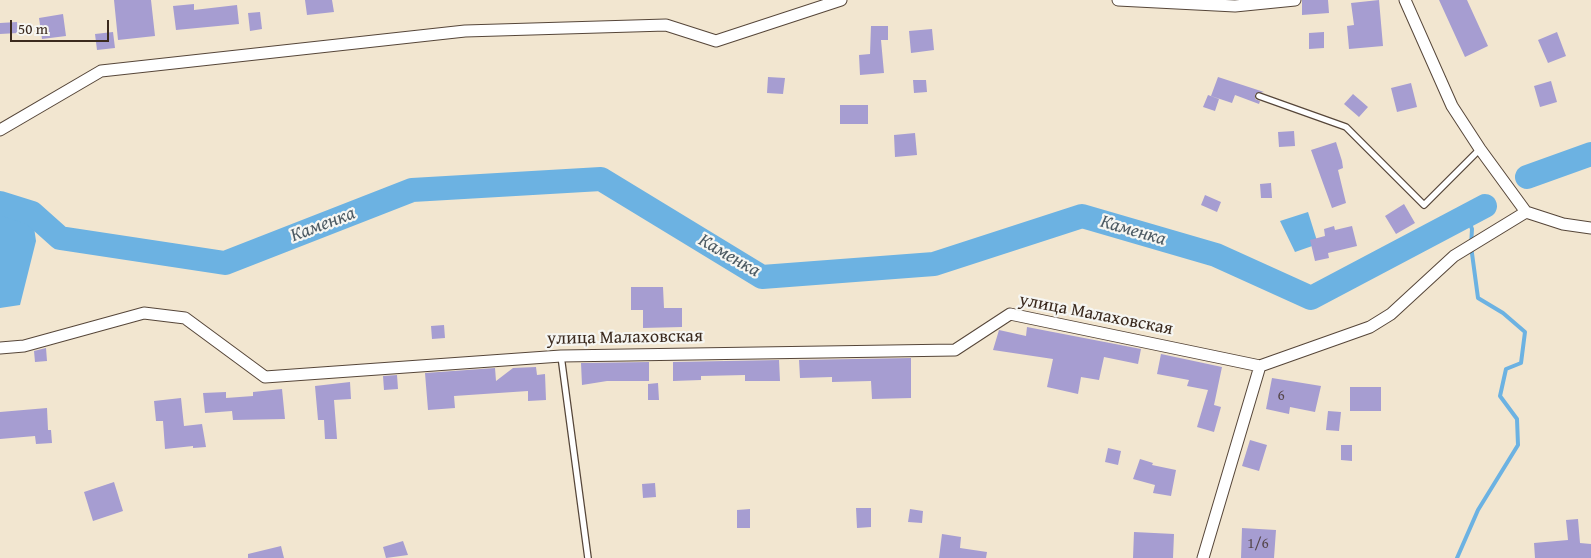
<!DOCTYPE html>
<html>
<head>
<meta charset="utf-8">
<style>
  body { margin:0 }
  #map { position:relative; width:1591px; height:558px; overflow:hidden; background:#f2e6d0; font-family:"Gentium Book Plus",serif }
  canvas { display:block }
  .scale { position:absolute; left:10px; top:20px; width:99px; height:22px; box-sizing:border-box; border:2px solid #3b2a1e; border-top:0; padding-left:6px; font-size:15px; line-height:18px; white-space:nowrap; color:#3b2a1e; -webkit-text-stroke:4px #f6f6f2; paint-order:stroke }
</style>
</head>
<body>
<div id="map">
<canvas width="1591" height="558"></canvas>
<div class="scale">50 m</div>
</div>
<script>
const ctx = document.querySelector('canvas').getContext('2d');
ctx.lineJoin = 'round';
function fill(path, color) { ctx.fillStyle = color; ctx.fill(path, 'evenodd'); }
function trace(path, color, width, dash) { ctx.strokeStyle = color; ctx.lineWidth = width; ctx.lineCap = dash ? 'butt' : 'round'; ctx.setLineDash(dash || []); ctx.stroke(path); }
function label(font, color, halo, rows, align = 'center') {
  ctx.font = font + ' "Gentium Book Plus",serif'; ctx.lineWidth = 4.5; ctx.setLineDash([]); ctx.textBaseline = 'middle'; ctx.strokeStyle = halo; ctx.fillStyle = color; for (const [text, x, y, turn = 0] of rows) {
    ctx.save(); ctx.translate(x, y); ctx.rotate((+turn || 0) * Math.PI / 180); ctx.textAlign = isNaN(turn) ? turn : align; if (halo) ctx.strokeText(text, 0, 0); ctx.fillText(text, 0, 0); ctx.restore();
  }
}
const water = new Path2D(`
  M0,203L32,213L36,241L20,305L0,308Z
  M1308,212L1318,244L1295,252L1280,221Z`);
const stream = new Path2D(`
  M1457,558L1478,510L1518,445L1517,419L1500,396L1506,369L1521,363L1525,332L1503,313L1478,298L1471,246L1472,229L1467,216`);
const river = new Path2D(`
  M1527,177L1591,154
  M0,203L32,213L60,238L225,263L412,190L601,179L762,277L934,264L1082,216L1216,255L1311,298L1485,206`);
const building = new Path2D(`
  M114,0H151L155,36L118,40Z
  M305,0H332L334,12L307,15Z
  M1302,0H1328L1329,13L1302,15Z
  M1379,0L1383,46L1349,49L1347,26L1354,25L1351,3Z
  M1439,0H1467L1488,46L1465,57Z
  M194,4V10L237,5L239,24L176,30L173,6Z
  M260,12L262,29L250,31L248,13Z
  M63,14L66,36L42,39L39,18Z
  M17,22L18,33L0,34V23Z
  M871,26H888V40H881L884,73L860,75L859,55L870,54Z
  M932,29L934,50L911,53L909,31Z
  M113,32L115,48L97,50L95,34Z
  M1324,32V48L1309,49V33Z
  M1557,32L1566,56L1548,63L1538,40Z
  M768,77L785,78L783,94L767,93Z
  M1218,77L1264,92L1255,94V99L1260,101L1259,104L1235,95L1232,103L1211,96Z
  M913,80H926L927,92L914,93Z
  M1551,81L1557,102L1540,107L1534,86Z
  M1411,83L1417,107L1397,112L1391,88Z
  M1353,94L1368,107L1359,117L1344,104Z
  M1208,95L1219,99L1215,111L1203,107Z
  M840,105H868V124H840Z
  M1294,131L1295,146L1279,147L1278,132Z
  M915,133L917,155L895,157L894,135Z
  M1336,142L1342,161L1343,168L1338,170L1346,203L1332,208L1311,150Z
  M1271,183L1272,198H1261L1260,184Z
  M1205,195L1221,202L1217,212L1201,205Z
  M1404,204L1415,223L1396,234L1385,216Z
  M1334,226L1335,230L1352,226L1357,246L1328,253L1329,258L1315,261L1310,240L1325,236L1324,229Z
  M631,287H663L664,308H682V327L643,328V310H631Z
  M444,325L445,338L432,339L431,326Z
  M1027,327L1141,349L1138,364L1104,357L1099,380L1081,377L1078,394L1047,387L1053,359L993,350L999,330L1026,336Z
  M46,348L47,361L35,362L34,351Z
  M1161,354L1222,367L1214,405L1221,407L1214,432L1197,427L1208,390L1187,386L1189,380L1157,374Z
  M911,358V398L872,399L871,381L832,382V377L800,378L799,360Z
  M779,360L780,381H745V375L701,376V380L673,381V362Z
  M649,362V381H607L582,385L581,363Z
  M536,367L537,375L545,374L546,400L528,401V391L454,396L455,408L428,410L425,373L495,368L496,381L513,368Z
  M397,375L398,389L384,390L383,376Z
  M1272,378L1321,386L1315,412L1290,407L1289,414L1266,409Z
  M350,382L351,399L334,400L337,439H325L324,420H318L315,386Z
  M658,383L659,400H648V384Z
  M1350,387H1381V411H1350Z
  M282,389L285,419L233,420L232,411L205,413L203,393L226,392V398L253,396V392Z
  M181,398L184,426L202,424L206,447L193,448V446L165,449L163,421H156L154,401Z
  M47,408L48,430H51L52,443L36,444L35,436L0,439V412Z
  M1328,411L1341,412L1339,431L1326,430Z
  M1250,440L1267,445L1259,471L1242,466Z
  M1341,445H1352V461L1341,460Z
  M1108,448L1121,451L1118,465L1105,462Z
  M1140,459L1153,463L1152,465L1176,470L1171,496L1153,493L1155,485L1133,479Z
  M114,482L123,511L93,521L84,492Z
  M655,483L656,497L643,498L642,484Z
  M856,508H871V527L857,528Z
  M750,509V528H737V510Z
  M910,509L923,511L922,523L908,522Z
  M1578,519L1580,543L1591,544V558H1535L1534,543L1568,540L1566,520Z
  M1242,528L1276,530L1274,558H1241Z
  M1134,532L1174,534L1173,558H1133Z
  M942,534L961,537L960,548L987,552L986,558H939Z
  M403,541L408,555L386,558L383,547Z
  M281,546L284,558H248V554Z`);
const service = new Path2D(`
  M1259,96L1346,127L1424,205L1480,149
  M561,356L588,558`);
const minor = new Path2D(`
  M1118,0L1235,6L1295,0
  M1405,0L1452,106L1480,149L1526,212
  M0,130L101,71L465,31L666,25L716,41L841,0
  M1526,212L1563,224L1591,228
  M0,348L24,346L144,313L185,318L265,377L561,356L955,350L1010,314L1260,366
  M1203,558L1260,366L1370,327L1391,314L1454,256L1526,212`);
const numberNames = [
  ["6",1281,396],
  ["1/6",1258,544]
];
const streetNames = [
  ["улица Малаховская",1096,315,11],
  ["улица Малаховская",625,338,-1]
];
const waterNames = [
  ["Каменка",323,225,-21],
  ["Каменка",1133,231,16],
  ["Каменка",729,256,30]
];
fill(water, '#6cb2e2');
trace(stream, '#6cb2e2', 4);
trace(river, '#6cb2e2', 24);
fill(building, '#a69dd1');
trace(service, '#564639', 8);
trace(minor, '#564639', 13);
trace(service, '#fff', 5.5);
trace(minor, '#fff', 11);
label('15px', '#56474b', null, numberNames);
label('18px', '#3b2a1e', '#f6f6f2', streetNames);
label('italic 19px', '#4c5a63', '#f6f6f2', waterNames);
</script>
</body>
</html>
